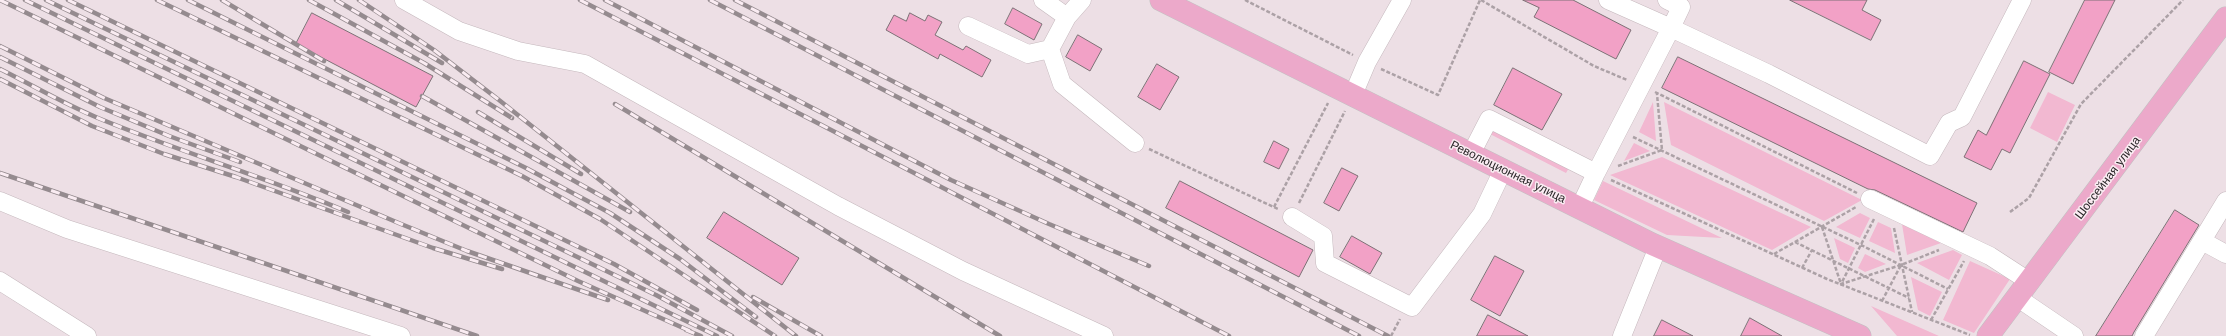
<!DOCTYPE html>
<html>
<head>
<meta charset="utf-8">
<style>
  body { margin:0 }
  canvas { display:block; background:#eddfe5 }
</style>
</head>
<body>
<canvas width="2226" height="336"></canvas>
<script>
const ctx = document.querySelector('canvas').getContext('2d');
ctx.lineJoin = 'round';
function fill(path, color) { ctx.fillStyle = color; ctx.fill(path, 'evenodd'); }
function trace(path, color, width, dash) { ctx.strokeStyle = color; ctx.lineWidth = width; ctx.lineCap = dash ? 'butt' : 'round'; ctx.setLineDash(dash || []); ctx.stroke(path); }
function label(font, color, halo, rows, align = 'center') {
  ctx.font = font + ' "Work Sans",sans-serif'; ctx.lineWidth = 3; ctx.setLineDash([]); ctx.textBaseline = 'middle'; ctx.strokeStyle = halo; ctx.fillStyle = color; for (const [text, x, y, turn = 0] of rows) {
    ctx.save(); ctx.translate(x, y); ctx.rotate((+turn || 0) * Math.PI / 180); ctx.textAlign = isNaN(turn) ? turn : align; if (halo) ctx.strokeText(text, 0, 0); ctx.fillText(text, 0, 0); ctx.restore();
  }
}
const green = new Path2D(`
  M2048,92L2075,105L2057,142L2030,128Z
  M1653,102L1656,141L1639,132Z
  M1664,102L1862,200L1824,221L1671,145Z
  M1492,126L1570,166L1566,173L1488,133Z
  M1634,143L1650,151L1624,161Z
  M1662,157L1811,227L1772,250L1610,175Z
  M1603,181L1722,238L1667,235L1594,200Z
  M1860,213L1870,218L1860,238L1836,227Z
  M1878,222L1891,228L1895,253L1869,241Z
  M1902,224L1941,243L1907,255Z
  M1834,238L1855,248L1848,263L1840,259Z
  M1953,250L1962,255L1949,280L1917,263Z
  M1865,254L1886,264L1865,272L1858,268Z
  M1970,261L2010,279L1974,333L1943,320Z
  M1911,277L1942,292L1930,316L1918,310Z
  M1871,306L1939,336H1897Z`);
const building = new Path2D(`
  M1523,0H1573L1631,30L1616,59L1534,17L1539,8Z
  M1790,0H1867L1862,10L1881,20L1871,40Z
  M2085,0H2115L2073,84L2049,72Z
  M1013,8L1042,24L1034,40L1005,24Z
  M312,13L433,76L416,107L296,44Z
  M910,13L925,21L928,15L942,22L935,35L963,50L966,46L991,60L982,77L940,54L938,59L886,30L894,15L906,21Z
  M1078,35L1102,49L1090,71L1066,57Z
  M1678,57L1977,203L1963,232L1875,190L1868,189L1662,88Z
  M2024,61L2050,74L2010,153L2002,149L1991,170L1964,157L1978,130L1986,135Z
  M1157,64L1179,77L1160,110L1138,97Z
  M1513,68L1562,94L1542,130L1494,105Z
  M1274,141L1289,149L1279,169L1264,162Z
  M1342,168L1358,176L1339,211L1324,203Z
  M1180,181L1313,250L1299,277L1166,208Z
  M2175,210L2199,225L2134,332L2132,336H2096Z
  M724,212L799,258L782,285L707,238Z
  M1352,236L1382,253L1370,274L1340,257Z
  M1495,256L1524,271L1500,316L1471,300Z
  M1488,315L1528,336H1477Z
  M1750,318L1782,336H1741Z
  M1662,320L1693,336H1654Z`);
const path = new Path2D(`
  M1245,0L1353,55
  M1481,0L1594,66L1627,80
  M1381,69L1438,95L1480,0
  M1655,92L1857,193
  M1633,137L1861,245L1948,289
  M1149,149L1278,209
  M1618,166L1662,150L1657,94
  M1611,180L1827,279L1970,335
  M1299,203L1345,111
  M1274,207L1328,103
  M2010,212L2029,198L2081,104L2183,0
  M1874,219L1841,284L1901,265L1939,250
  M1822,227L1841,284
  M1894,228L1912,312
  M1795,242L1909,298
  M1774,254L1856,207
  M1802,268L1812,250
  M1882,301L1901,265
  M1931,320L1964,261
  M1391,336L1400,319`);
const minor = new Path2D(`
  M404,0L459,31L518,51L585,64L838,206L963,271L1104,336
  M1043,0L1067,17
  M1608,0L1671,28L1681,7L1667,0
  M968,26L1028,54L1050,49L1067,17L1082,0
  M1050,49L1062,84L1135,143
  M1353,95L1367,62L1402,0
  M1471,154L1489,119L1596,173L1580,207
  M1596,173L1671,28L1769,74L1930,156L1949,123L1962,117L2022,0
  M1870,199L1990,256L2030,282
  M0,201L67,229L401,336
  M1292,217L1323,236L1325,263L1412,307L1482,214L1503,170
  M2202,241L2226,254
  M0,281L87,336
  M2018,298L2074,336
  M1622,336L1658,247
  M2144,336L2226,201`);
const major = new Path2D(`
  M1161,0L1652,244L1860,336
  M1988,336L2226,18`);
const rail = new Path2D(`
  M0,0L578,281L690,331
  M25,0L717,336
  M46,0L656,295L732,336
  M68,0L614,264L697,310
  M157,0L522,176L600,219L775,336
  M188,0L526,168L610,213L680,259L756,317
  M222,0L324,61
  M309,0L424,63L512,118
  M336,0L442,63
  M359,0L434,50L499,100L796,336
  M580,0L1229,336
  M605,0L951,180L1049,224L1149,266
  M710,0L1359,336
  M735,0L1388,336
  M0,46L104,98L401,224L467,251L608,300
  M0,57L100,107L169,136L240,162
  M0,69C32,85 64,104 98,118C180,152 266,177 348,212
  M0,79L92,126L164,154L236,177L433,248L502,269
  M422,96L630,212
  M615,104L1000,336
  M478,112L581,174
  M0,173L477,336
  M753,297L821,336
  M686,330L701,336`);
const streetNames = [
  ["Революционная улица",1508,172,26],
  ["Шоссейная улица",2108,178,-53]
];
fill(green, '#f2b8d1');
fill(building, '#f2a1c6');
trace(building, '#7d7176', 1);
trace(minor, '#c5b8bd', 19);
trace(major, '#c3c2c3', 23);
trace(path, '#aca1a6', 2.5, [4, 2]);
trace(minor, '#fff', 18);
trace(major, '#eca9ca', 22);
trace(rail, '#958b8f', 4.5);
trace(rail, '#faecf2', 3, [9]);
label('12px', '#292527', '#faecf2', streetNames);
</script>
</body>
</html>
